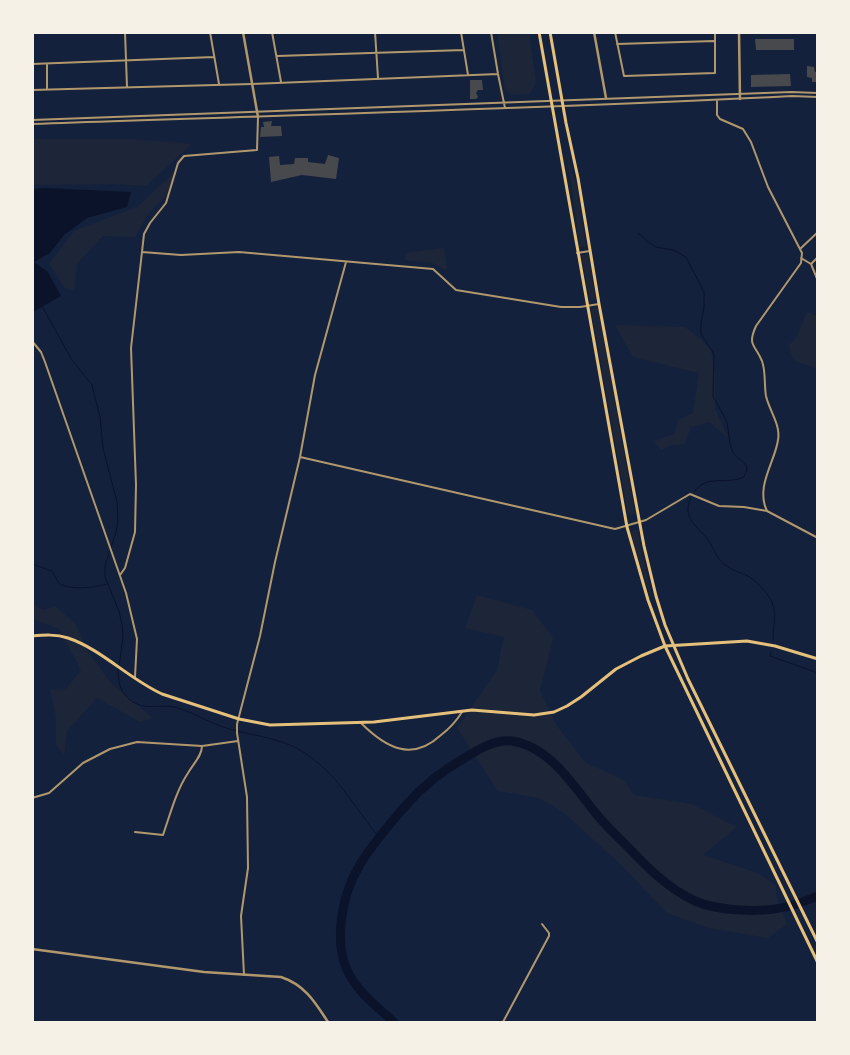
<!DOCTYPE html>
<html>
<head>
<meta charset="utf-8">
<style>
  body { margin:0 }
  #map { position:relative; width:850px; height:1055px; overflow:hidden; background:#14213d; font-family:Spectral,serif }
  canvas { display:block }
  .frame { position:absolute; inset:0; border:34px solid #f6f1e7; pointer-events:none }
</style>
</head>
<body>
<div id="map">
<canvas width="850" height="1055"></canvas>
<div class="frame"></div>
</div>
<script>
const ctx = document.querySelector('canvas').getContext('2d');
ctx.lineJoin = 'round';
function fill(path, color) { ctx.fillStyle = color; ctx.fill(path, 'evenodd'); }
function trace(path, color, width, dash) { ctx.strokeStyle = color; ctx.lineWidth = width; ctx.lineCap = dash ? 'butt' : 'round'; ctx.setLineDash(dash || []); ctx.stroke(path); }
const green = new Path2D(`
  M497,33H529L536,83L529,94L511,95L505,90Z
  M33,139H133L192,144L146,186L112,184L33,185Z
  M566,148L577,189L586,247H580Z
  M175,172L166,196L148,214L135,237L103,236L77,264L74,290L65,288L49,264L74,231L137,207Z
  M444,248L447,268L446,270L432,263L405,260V253Z
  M588,254L596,299L590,301L581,255Z
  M598,307L635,514L628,515L591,309Z
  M807,312L817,316V369C802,360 792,368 789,345L796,338Z
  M615,325L685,327L702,340L711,350L715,374V408L728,438L709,422L691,427L685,444L672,445L661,450L654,441L674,434L678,420L693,413L699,373L633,357Z
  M637,529L654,607L663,634L637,555L631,532Z
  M477,595L532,610L553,638L540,691L557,726L586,763L624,780L634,795L692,804L737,827L703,855L758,873L776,886V896L787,924L768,938L709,928L667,913L620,864L564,813L539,798L498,791L457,728L497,670L504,637L465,628Z
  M32,603L43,610L55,606L76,624L86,649L110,682L153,718L140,722L97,698L67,731L64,755L56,744V717L50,690L66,689L81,670L59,629L33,619Z`);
const water = new Path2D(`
  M45,188L131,192L127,207L87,218L64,235L50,253L34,262L48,272L61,296L33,312V189Z`);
const stream = new Path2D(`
  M638,233L648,242L656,247L673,250L686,257L704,292V307L701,323V334L714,354L713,396L727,422L730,444L733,453L746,465L747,469L744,477C728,485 706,474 695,491
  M42,306L72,360L92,385L100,417L103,448L117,502L118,520L116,532L105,566V577L119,611L122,625L123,638L119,665
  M691,497C681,519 698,526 708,540C714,548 716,558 725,565C731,570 739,572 746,575C756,580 767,592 772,602C777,615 773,627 773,640
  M32,564L52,571C55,574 56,579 58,582C66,591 96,588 106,584
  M771,652L770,656L818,673
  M118,669C118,682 120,692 130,700C144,711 158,704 174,707C190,711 205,720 220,726C245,735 279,737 300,750C338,773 352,805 379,837`);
const river = new Path2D(`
  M394,1022C360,992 336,974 341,924C345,872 375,842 407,804C423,786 442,771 463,759C477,750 494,739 512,741C550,747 572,784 594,811C603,823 614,833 625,844C646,866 667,888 695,901C718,911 761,913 785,907C796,905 807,900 818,896`);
const building = new Path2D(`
  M755,39H794V50H756Z
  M807,66L814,67L815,72H818V82H812V78L807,77Z
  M790,74L791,86L751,87V75Z
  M470,80H482L483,90H478L476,93L478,97L476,99H470Z
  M272,121L271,126H281L282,136L260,137L261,127H264L263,122Z
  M328,155L339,158L336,179L302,175L271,182L269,157L279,156L280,165L294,164L295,158H308V162L325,164Z`);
const minor = new Path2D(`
  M57,32H106
  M125,32L127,87
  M210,32L219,84
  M272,32L281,82
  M375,32L378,78
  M461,32L468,75
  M491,32L498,74L505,108
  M615,32L624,76L715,73V32
  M617,44L714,41
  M277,56L464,50
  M32,64L214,57
  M47,64V89
  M32,90L252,84L498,74
  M717,101V115L720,119L743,129L751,142L768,187L802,253L801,263L756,326C747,346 755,344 762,361C766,372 764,385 766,396C769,410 781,425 778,440C775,462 755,487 767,511
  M32,120C285,111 538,102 791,92L818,93
  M32,124C286,115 539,109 792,96L818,97
  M800,249L818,232
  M142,252L144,234L150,223L166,203L178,163L184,156L257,150L258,117
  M577,253L590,251
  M801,258L811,264L818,281
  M811,264L818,257
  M32,341L41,352L45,362L126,593L137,639L135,677
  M300,457L615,529L646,520L690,494L719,506L744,507L767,511L818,538
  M120,575L125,568L135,532L136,485L131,348L142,252L181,255L239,252L433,269L456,290L561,307H580L599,304
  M361,723C386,748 412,762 441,735C449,729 457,720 462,712
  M32,798L49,793L83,763L110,749L137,742L202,746L238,741
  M135,832L163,835C170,815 176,791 188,773C193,764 202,756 202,746
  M244,975L241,916L248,868L247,797L237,733V724L260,636L275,562L300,457L315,375L346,262
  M503,1022L549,936V933L542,924`);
const tertiary = new Path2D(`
  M243,32L258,117
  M594,32L606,98
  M739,32L740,99
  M32,949L204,972L281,977C305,985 315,1002 328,1022`);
const secondary = new Path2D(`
  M539,32L627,527L648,600L665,646L818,963
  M550,32L566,123L578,178L599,304L644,546L656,596L665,625L688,679L818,943`);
const primary = new Path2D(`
  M32,636C44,635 56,634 68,638C101,649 129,679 162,694L239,719L270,725L374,722L472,710L534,715L554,712L567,706L581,697L616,669L641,656L665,646L747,641L775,646L818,659`);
fill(green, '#1d2539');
fill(water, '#0b132b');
trace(stream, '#0b132b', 1);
trace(river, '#0b132b', 9);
fill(building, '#48494c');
trace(minor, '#b1986c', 2);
trace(tertiary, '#b1986c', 2.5);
trace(secondary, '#e5c07b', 3);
trace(primary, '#e5c07b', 3);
</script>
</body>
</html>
